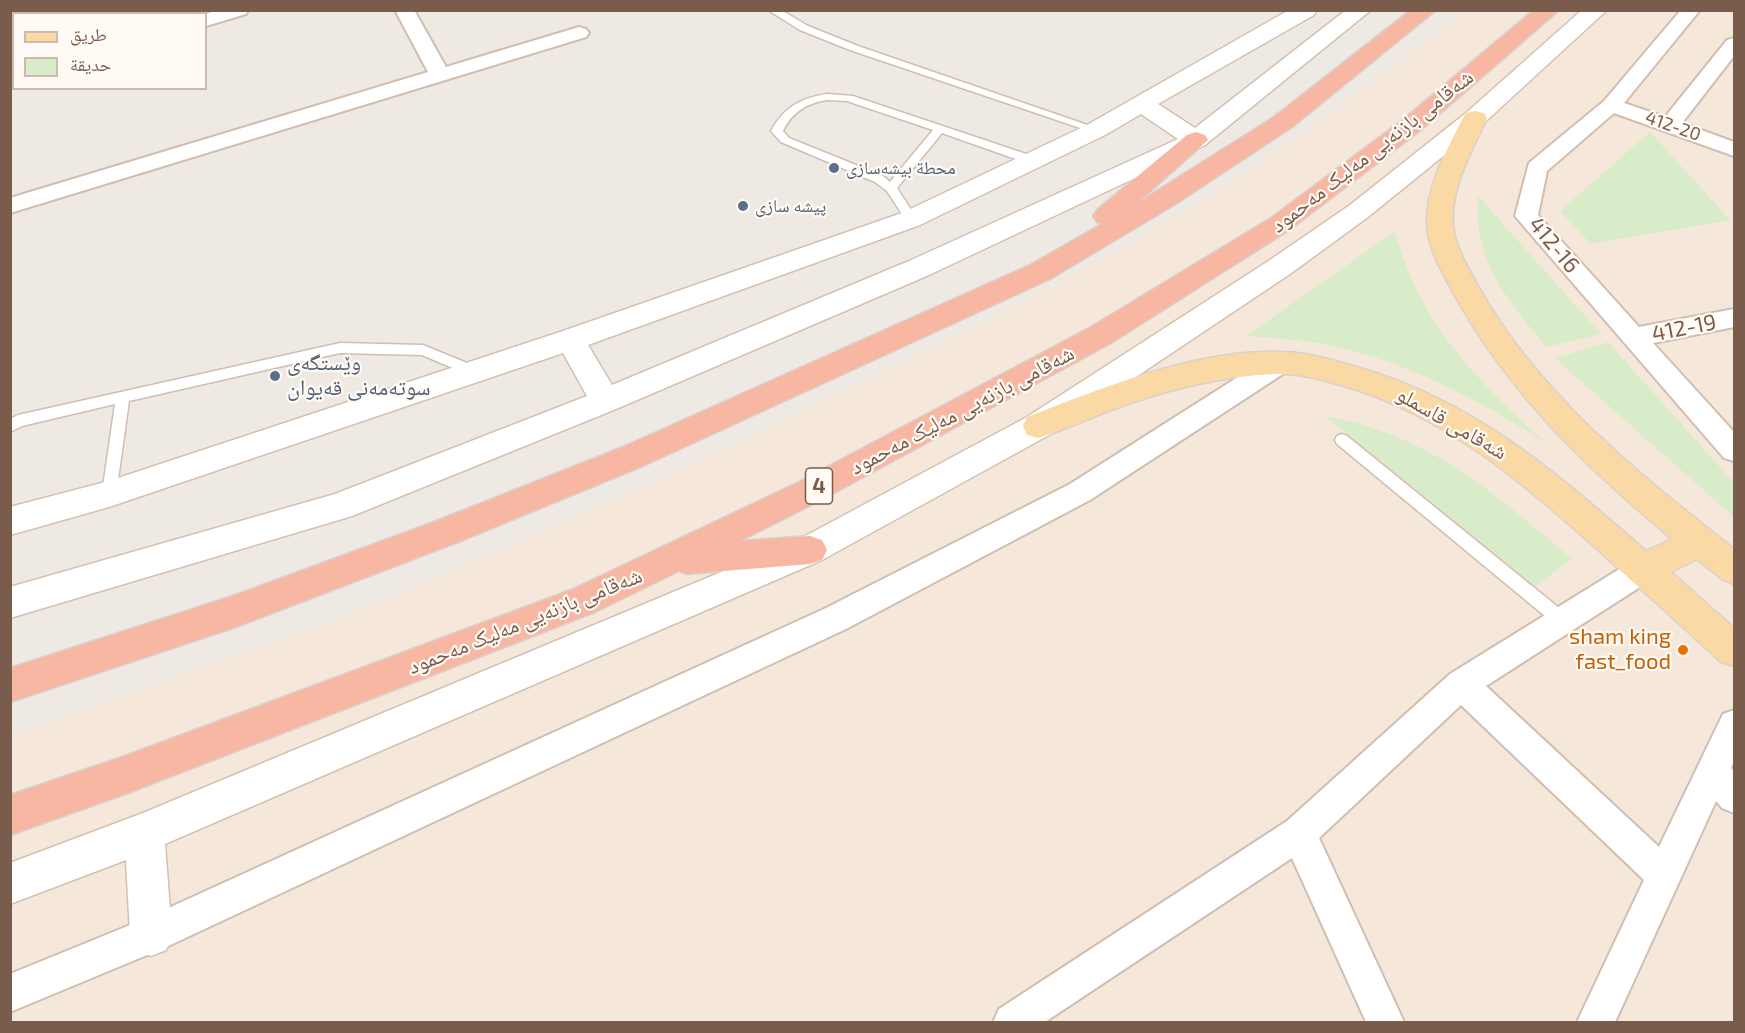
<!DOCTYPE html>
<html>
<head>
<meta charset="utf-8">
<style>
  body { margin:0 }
  #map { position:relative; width:1745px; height:1033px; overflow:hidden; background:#fdf6ec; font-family:"Exo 2","Noto Naskh Arabic",sans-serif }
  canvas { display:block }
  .frame { position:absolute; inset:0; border:12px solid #7a5c4d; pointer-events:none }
  .legend { position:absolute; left:12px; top:12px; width:195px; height:78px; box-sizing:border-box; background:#fffaf3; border:2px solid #cabbb1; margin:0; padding:8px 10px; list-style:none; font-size:18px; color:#7a5c4d }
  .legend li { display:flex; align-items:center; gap:12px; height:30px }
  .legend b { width:30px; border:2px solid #cabbb1 }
</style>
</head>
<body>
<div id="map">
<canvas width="1745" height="1033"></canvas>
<div class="frame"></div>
<ul class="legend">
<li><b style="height:8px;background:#fbd9a5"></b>طريق</li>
<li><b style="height:16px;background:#d8ecc9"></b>حديقة</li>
</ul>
</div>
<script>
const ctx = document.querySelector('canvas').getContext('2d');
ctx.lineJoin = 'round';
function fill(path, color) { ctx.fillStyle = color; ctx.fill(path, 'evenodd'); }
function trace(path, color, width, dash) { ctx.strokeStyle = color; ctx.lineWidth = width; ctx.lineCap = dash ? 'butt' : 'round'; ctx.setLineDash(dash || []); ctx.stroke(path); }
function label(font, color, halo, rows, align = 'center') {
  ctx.font = font + ' "Exo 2","Noto Naskh Arabic",sans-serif'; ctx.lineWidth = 4.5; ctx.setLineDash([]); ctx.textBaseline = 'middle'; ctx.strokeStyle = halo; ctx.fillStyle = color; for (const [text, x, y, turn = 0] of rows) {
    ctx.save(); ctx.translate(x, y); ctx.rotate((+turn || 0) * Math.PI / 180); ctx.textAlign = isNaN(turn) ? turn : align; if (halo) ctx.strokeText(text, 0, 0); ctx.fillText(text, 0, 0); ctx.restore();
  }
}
const residential = new Path2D(`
  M1466,11H1734V1022H11L10,736L337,620L604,505L805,412L986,322L1137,241L1213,195L1372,84Z`);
const industrial = new Path2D(`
  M10,11H1466L1372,84L1213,195L1137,241L986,322L805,412L604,505L337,620L11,736ZM14,14H206V88H14Z`);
const green = new Path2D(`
  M1650,132L1730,220L1591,244L1560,211Z
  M1478,196L1601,334L1547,347C1507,300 1473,261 1478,196Z
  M1394,232C1402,253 1409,276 1420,296C1450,354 1498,400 1546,443C1479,400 1412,364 1333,346C1305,340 1275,338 1246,336Z
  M1608,342L1734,483V517L1555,358Z
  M1325,416C1430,435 1493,492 1572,559L1535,586Z`);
const lane = new Path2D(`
  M768,10H781L808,26L858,46L1102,130L1096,133L1092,132L850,50L800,30Z
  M827,94L853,96L1038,158L1040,161L1038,164H1030L942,133L897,188L917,219L915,222H907L887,191L875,182L781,142L771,131C784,107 801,98 827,94ZM827,100L847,101L933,130L890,182L883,176L789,138L783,131C792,112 807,103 827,100Z
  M340,343L423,345L479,368L481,372L474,377L422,355L340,353L129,401L116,494L114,498H104L102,494L115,404L22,426L10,432V419L18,415Z
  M1342,434L1347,436L1569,616L1571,621L1569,626L1563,628L1557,626L1337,444L1335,440L1337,436Z`);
const street = new Path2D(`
  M217,10H248L246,14L206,26V14Z
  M395,10H414L446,67L579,27L586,29L589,33L586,37L10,213V198L428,72Z
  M1681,10H1700L1624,103L1665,117L1727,40L1734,38V56L1682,123L1734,142V156L1614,113L1547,171L1538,215L1639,327L1734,309V327L1653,343L1734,432V461L1724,458L1515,216L1529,163L1604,101Z
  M10,45H14V57H10Z
  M14,67V79L10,80V68Z
  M1280,353L1289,356L1293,363L1289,370L1090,500L846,629L164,948L10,1012V974L140,921L824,609L1070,484L1271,356Z
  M1644,556L1654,560L1659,569L1654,578L1486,686L1659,847L1723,714L1734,710V760L1731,768L1734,771V813L1722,808L1716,801L1615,1022H1577L1644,880L1461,705L1319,838L1404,1022H1366L1292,858L1045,1022H993L999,1009L1287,821L1450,674L1634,560Z`);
const secondary = new Path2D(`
  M1289,10H1317L1314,15L1158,104L1195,128L1346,10H1371L1205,145L929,275L616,409L352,516L10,618V587L335,494L587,396L563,353L109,507L10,535V507L109,481L560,332L902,213L1087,125ZM1141,114L1178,139L909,261L612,385L588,345L920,225L1105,135Z
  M1582,10H1607L1484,123L1368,217L1290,274L1049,435L822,560L165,844L172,935L166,950L151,956L136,950L130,935L126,860L10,904V863L143,813L798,540L1027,417L1270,260L1350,205L1466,113Z`);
const primary = new Path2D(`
  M1475,111L1484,113L1487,118C1472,150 1450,189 1453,225C1455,247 1469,270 1479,288C1540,396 1639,474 1734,549V584L1722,579L1697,559L1671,572L1734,628V666L1721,662C1680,624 1638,587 1597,549C1521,481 1444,415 1344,386C1323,380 1300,373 1277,374C1218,376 1161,391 1106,412C1083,421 1061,431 1038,438L1027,435L1023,426L1027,417C1108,386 1198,348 1286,352C1310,353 1334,361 1357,367C1475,401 1556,473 1646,551L1672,539C1585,466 1508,393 1453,292C1442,272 1428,248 1427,225C1425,188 1447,150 1463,118L1466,113Z`);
const highway = new Path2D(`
  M1411,10H1436L1292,127L1174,205L1050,279L645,465L458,542L233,628L10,702V668L233,596L434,522L623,447L1030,265L1102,224L1097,222L1093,216L1097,210L1187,135L1196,132L1205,135L1208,140L1136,204L1274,117Z
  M1534,10H1559L1422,129L1289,230L1111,343L821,500L740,541L810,536L822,540L827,550L822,560L810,564L687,574L679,571L595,612L125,794L10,835V795L125,756L571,590L799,482L1091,327L1271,218L1404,119Z`);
const markers = [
  [834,168,6,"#5c6f8a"],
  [743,206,6,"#5c6f8a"],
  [275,376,6,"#5c6f8a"],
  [1683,650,6,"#e8710a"]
];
const farStreetnames = [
  ["412-20",1673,126,19]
];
const farServicenames = [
  ["محطة بیشەسازی",846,168],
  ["پیشه سازی",755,206]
];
const shields = [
  [819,486,27]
];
const shieldNames = [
  ["4",819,486]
];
const streetNames = [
  ["شەقامی بازنەیی مەلیک مەحمود",1372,151,-38],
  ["412-16",1554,245,50],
  ["412-19",1684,328,-11],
  ["شەقامی بازنەیی مەلیک مەحمود",962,410,-28],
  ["شەقامی قاسملو",1452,423,30],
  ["شەقامی بازنەیی مەلیک مەحمود",525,621,-22]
];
const serviceNames = [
  ["وێستگەی",287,363],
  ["سوتەمەنی قەیوان",287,388]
];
const foodNames = [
  ["sham king",1671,637],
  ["fast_food",1671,662]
];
fill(residential, '#f5e8da');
fill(industrial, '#efe9e4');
fill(green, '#d8ecc9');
trace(lane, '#d1beb0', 3);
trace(street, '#d1beb0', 4);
trace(secondary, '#d6c0b0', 3);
trace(primary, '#dad1cd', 3);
trace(highway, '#dad1cd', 3);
fill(lane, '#fff');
fill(street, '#fff');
fill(secondary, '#fff');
fill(primary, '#fbd9a5');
fill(highway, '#f7b7a3');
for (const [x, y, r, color] of markers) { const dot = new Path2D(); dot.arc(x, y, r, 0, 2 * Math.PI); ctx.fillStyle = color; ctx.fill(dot); trace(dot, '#fffaf3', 2); }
label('18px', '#7a5c4d', '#fffaf3', farStreetnames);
label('18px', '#4e5e75', '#fffaf3', farServicenames, 'left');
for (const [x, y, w] of shields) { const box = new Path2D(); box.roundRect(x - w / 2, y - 18, w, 36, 4.5); ctx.fillStyle = '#fffaf3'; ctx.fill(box); trace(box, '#7a5c4d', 1.5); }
label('bold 21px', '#7a5c4d', null, shieldNames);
label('22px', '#7a5c4d', '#fffaf3', streetNames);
label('22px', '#4e5e75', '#fffaf3', serviceNames, 'left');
label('22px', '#c56008', '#fffaf3', foodNames, 'right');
</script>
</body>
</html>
